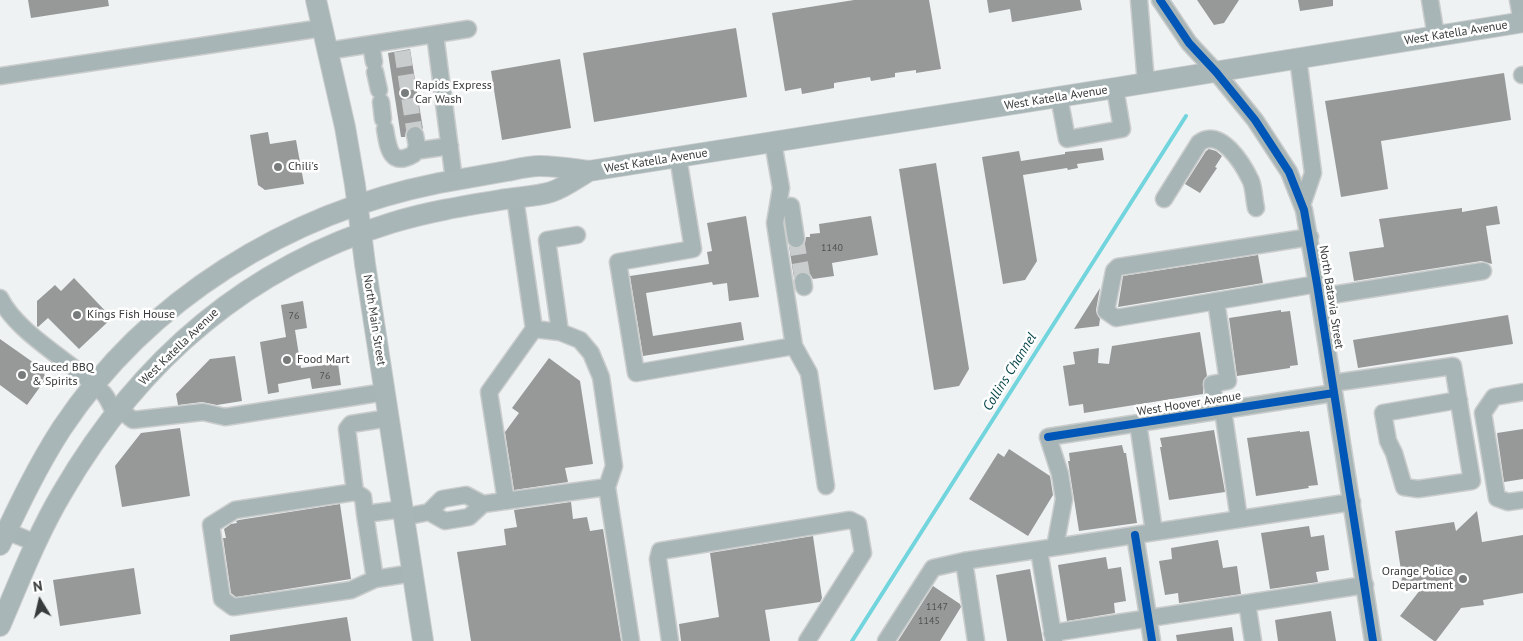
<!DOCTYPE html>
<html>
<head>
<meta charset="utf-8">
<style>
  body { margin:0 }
  #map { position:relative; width:1523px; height:641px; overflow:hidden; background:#eff2f3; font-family:"PT Sans",sans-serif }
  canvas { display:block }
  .north { position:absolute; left:15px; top:576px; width:50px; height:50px; -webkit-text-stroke:4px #fff; paint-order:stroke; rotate:351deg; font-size:14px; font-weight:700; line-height:20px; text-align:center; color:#383b3b }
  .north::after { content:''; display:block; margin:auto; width:18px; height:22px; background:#383b3b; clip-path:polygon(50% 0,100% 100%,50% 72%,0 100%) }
</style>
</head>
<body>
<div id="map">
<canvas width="1523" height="641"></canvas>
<div class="north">N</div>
</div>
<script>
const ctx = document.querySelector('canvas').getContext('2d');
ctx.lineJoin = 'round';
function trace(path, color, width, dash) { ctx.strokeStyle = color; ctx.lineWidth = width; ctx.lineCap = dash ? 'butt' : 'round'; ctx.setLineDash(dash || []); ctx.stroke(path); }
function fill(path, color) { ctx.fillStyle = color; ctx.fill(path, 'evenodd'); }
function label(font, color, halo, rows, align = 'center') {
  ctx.font = font + ' "PT Sans",sans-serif'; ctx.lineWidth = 5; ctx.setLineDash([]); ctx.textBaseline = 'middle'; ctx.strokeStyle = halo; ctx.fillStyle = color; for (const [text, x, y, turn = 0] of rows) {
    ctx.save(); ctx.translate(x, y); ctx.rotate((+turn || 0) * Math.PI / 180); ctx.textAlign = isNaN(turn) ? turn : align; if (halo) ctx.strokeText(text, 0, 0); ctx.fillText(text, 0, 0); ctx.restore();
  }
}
const stream = new Path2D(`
  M852,641L1186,116`);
const building = new Path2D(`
  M28,0H108L109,6L31,18Z
  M854,0H929L941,69L916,73V70L895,73V77L871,81L870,77L834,83V88L802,94L801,88L785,91L772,13Z
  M987,0H1080L1082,10L1012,22L1010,9L989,13Z
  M1197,0H1239L1224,23L1214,25Z
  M1298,0H1333V6L1300,11Z
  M736,28L747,97L594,122L583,53Z
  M410,49L423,129L419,126L413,125L406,131L405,137H401L388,53Z
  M560,59L571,128L502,140L491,71Z
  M1504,73L1511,120L1381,141L1388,189L1341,197L1325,101Z
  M268,132L270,144L296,140L304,184L265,190L258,185L250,135Z
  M1102,148L1104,160L1077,164L1078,168L1068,170L1067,168L1023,175L1037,261L1025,280L1003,284L982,157L1019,151L1021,161L1065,154V152Z
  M1209,149L1216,151L1222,156L1215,167L1217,168L1200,193L1185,184L1206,151Z
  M936,163L969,369L959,386L934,390L899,169Z
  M1497,206L1500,224L1486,226L1492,264L1481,261L1354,281L1349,252L1384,247L1379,219L1462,208V212Z
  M746,216L759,297L729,301L727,283L713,285L712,282L646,293L653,336L741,322L744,340L643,356L630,276L709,264L707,252L712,251L707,223Z
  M871,216L878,255L832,263L834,276L813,279L810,274L802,271L797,273L794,278L789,246L797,249L802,247L805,243L806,237H810V234L820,233L819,224Z
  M1258,255L1263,283L1118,307L1123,276Z
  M74,278L112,318L79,349L48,318L38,327L37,326V301L55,285L61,291Z
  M1100,288L1096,310L1097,314L1100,319L1099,326L1074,329Z
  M303,301L307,328L295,330L301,368L338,363L341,385L312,389L310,378L278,384L279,392L268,394L260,342L286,337L281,305Z
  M1281,310V312L1290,311L1298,365L1290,366V368L1237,376L1229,318Z
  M1508,315L1513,344L1358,368L1353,340Z
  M1200,332L1207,376L1203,381V394L1084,413L1083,404L1069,406L1063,366L1075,364L1073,352L1099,348L1098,363L1109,364L1112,346Z
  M0,339L44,370L45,380L27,405L0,385Z
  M235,356L242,401L217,405L202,402L178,405L176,394L210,359Z
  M549,358L580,381L593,464L565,468L568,482L514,490L505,432L519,413L512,408Z
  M180,428L190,496L122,507L115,466L141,433Z
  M1523,429V479L1504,482L1497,433Z
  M1214,430L1225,492L1169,500L1160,447H1162L1160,438Z
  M1300,431V432L1309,431L1318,485L1308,486L1309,488L1256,496L1247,438Z
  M1122,445L1124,453H1126L1137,523L1079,531L1068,461H1070L1069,453Z
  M1009,449L1050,476L1053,495L1028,536L969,499L998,453L1004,457Z
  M571,502L573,519L587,517L590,531L603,529L621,641H471L457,552L506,545L504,529L517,527L514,510Z
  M340,504L351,579L236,597L231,593L223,538H226L224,529L231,524L237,523L236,521L239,520Z
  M1477,511L1482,542L1523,535V593L1483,600L1484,605L1461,608L1436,641H1434L1400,616L1420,590L1401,584L1402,577L1395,531L1454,522L1456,531Z
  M1309,526L1311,537L1324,535L1329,570L1316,572L1318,582L1270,589L1261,533Z
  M813,536L822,598L820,602L765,610L770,641H681L679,624L719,617L710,553Z
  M1218,540L1223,568L1237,566L1241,594L1179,603L1178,593L1165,595L1159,561L1172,559L1171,548Z
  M1106,557L1108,569L1121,567L1126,601L1114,603L1115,613L1067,621L1058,565Z
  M134,568L141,614L60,626L53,580Z
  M1030,569L1043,641H1007L996,575Z
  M933,586L960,604L961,607L940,641H898Z
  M1331,611L1336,641H1278L1275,620Z
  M347,617L351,641H230V635Z
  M1232,627L1234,641H1177L1176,635Z`);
const minorTunnel = new Path2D(`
  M402,51L415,135
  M796,239L803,281`);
const minor = new Path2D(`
  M1139,0L1146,83
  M1160,0L1189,43L1216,72L1255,120L1289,172L1304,210L1317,284L1373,641
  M1430,0L1436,36
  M1518,0L1522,22
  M435,34L454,180
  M371,44L374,62
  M327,51L468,29
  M1298,58L1313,173L1302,205
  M375,72L379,90
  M1522,75H1523
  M0,76L322,28
  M1059,97L1067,139L1122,129L1115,88
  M381,102L383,119
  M385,129C388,147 390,168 414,154L417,146L415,135
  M773,142L781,188L775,223L794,346L809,373L826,486
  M415,151L450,146
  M678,157L693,249L618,262L636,373L794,346
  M515,198L534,329
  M1164,199L1199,143C1220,126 1243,164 1251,181C1254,189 1254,199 1256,208
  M791,206L796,239
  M1310,237L1118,267L1114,271L1106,311L1116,318L1317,284
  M803,281L804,287
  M1319,297L1483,271
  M0,298C18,335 75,363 104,394C109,400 112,408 115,415
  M1216,301L1228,381L1212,384L1216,411
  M560,332L547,240L577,235
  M1333,383L1453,366L1472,481L1418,489L1404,487L1394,453L1388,441L1383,413L1459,400
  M1523,392L1494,397L1483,413L1497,498L1508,502L1523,500
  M119,409L133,420L203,412L225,417L385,392
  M1223,410L1239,519
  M1138,423L1154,532
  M355,492L347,429L351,424L389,418
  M506,501L489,392L534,329L560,332L580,340L591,353L601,377L614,466L607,487L631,641
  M429,512L442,499L466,495L483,504L607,487
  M365,514L375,579L413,573
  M404,517L429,512L445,521L469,517L483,504
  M0,532L6,531L36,543
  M1135,535L1152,641
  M1055,547L1064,499L1060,474L1048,437L1334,393
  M1039,550L1054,641
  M964,561L976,641
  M375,579L351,590L233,607L222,599L211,525L235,510L355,492L363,497L365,514L403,509
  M1247,603L1253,641
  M1052,633L1365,585
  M670,641L658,559L660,551L850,520L858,524L863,553L807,641
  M886,641L933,568L964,561L1352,502`);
const major = new Path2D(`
  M316,0L345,127L355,185L365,264L423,641
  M0,545C19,505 38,465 62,428C148,299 288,213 439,183C462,179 484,175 507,171C517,169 529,166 540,166C556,166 573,169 589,171L1115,88L1523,22
  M0,626C19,582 37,535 62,493C138,362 245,268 391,223C427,212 463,206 500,200C516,197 535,197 551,192C564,188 577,178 589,171`);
const cycleway = new Path2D(`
  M1160,0L1189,43L1216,72L1255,120L1289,172L1304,210L1317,284L1373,641
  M1048,437L1334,393
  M1135,535L1152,641`);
const markers = [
  [405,93,5,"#787b7b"],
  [278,167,5,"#787b7b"],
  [77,315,5,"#787b7b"],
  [287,360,5,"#787b7b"],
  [22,375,5,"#787b7b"],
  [1463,579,5,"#787b7b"]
];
const numberNames = [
  ["1140",832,248],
  ["76",294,316],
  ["76",325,376],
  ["1147",937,607],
  ["1145",929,621]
];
const streetNames = [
  ["West Katella Avenue",1456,33,-9],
  ["West Katella Avenue",1056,98,-9],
  ["West Katella Avenue",656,161,-9],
  ["North Batavia Street",1331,297,81],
  ["North Main Street",374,320,81],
  ["West Katella Avenue",179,347,-44],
  ["West Hoover Avenue",1189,404,-9]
];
const poiNames = [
  ["Rapids Express",415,86],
  ["Car Wash",415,100],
  ["Chili's",288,167],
  ["Kings Fish House",87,315],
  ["Food Mart",297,360],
  ["Sauced BBQ",32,368],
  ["& Spirits",32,382],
  ["Orange Police",1453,572,"right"],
  ["Department",1453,586,"right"]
];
const waterNames = [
  ["Collins Channel",1010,372,-58]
];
trace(stream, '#72d5dd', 4);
fill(building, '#979999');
trace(minorTunnel, '#cacdce', 16, [16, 8]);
trace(minor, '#cbcdcd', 19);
trace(major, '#cbcdcd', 22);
trace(minor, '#a8b5b6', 16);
trace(major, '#a8b6b7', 20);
trace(cycleway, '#0057b8', 8);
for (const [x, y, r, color] of markers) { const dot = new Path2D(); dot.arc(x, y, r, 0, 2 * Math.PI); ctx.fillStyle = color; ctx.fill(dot); trace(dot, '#fff', 2); }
label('10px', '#505252', null, numberNames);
label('12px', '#383b3b', '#fff', streetNames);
label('12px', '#383b3b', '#fff', poiNames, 'left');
label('italic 14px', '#08474c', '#fff', waterNames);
</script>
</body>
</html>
